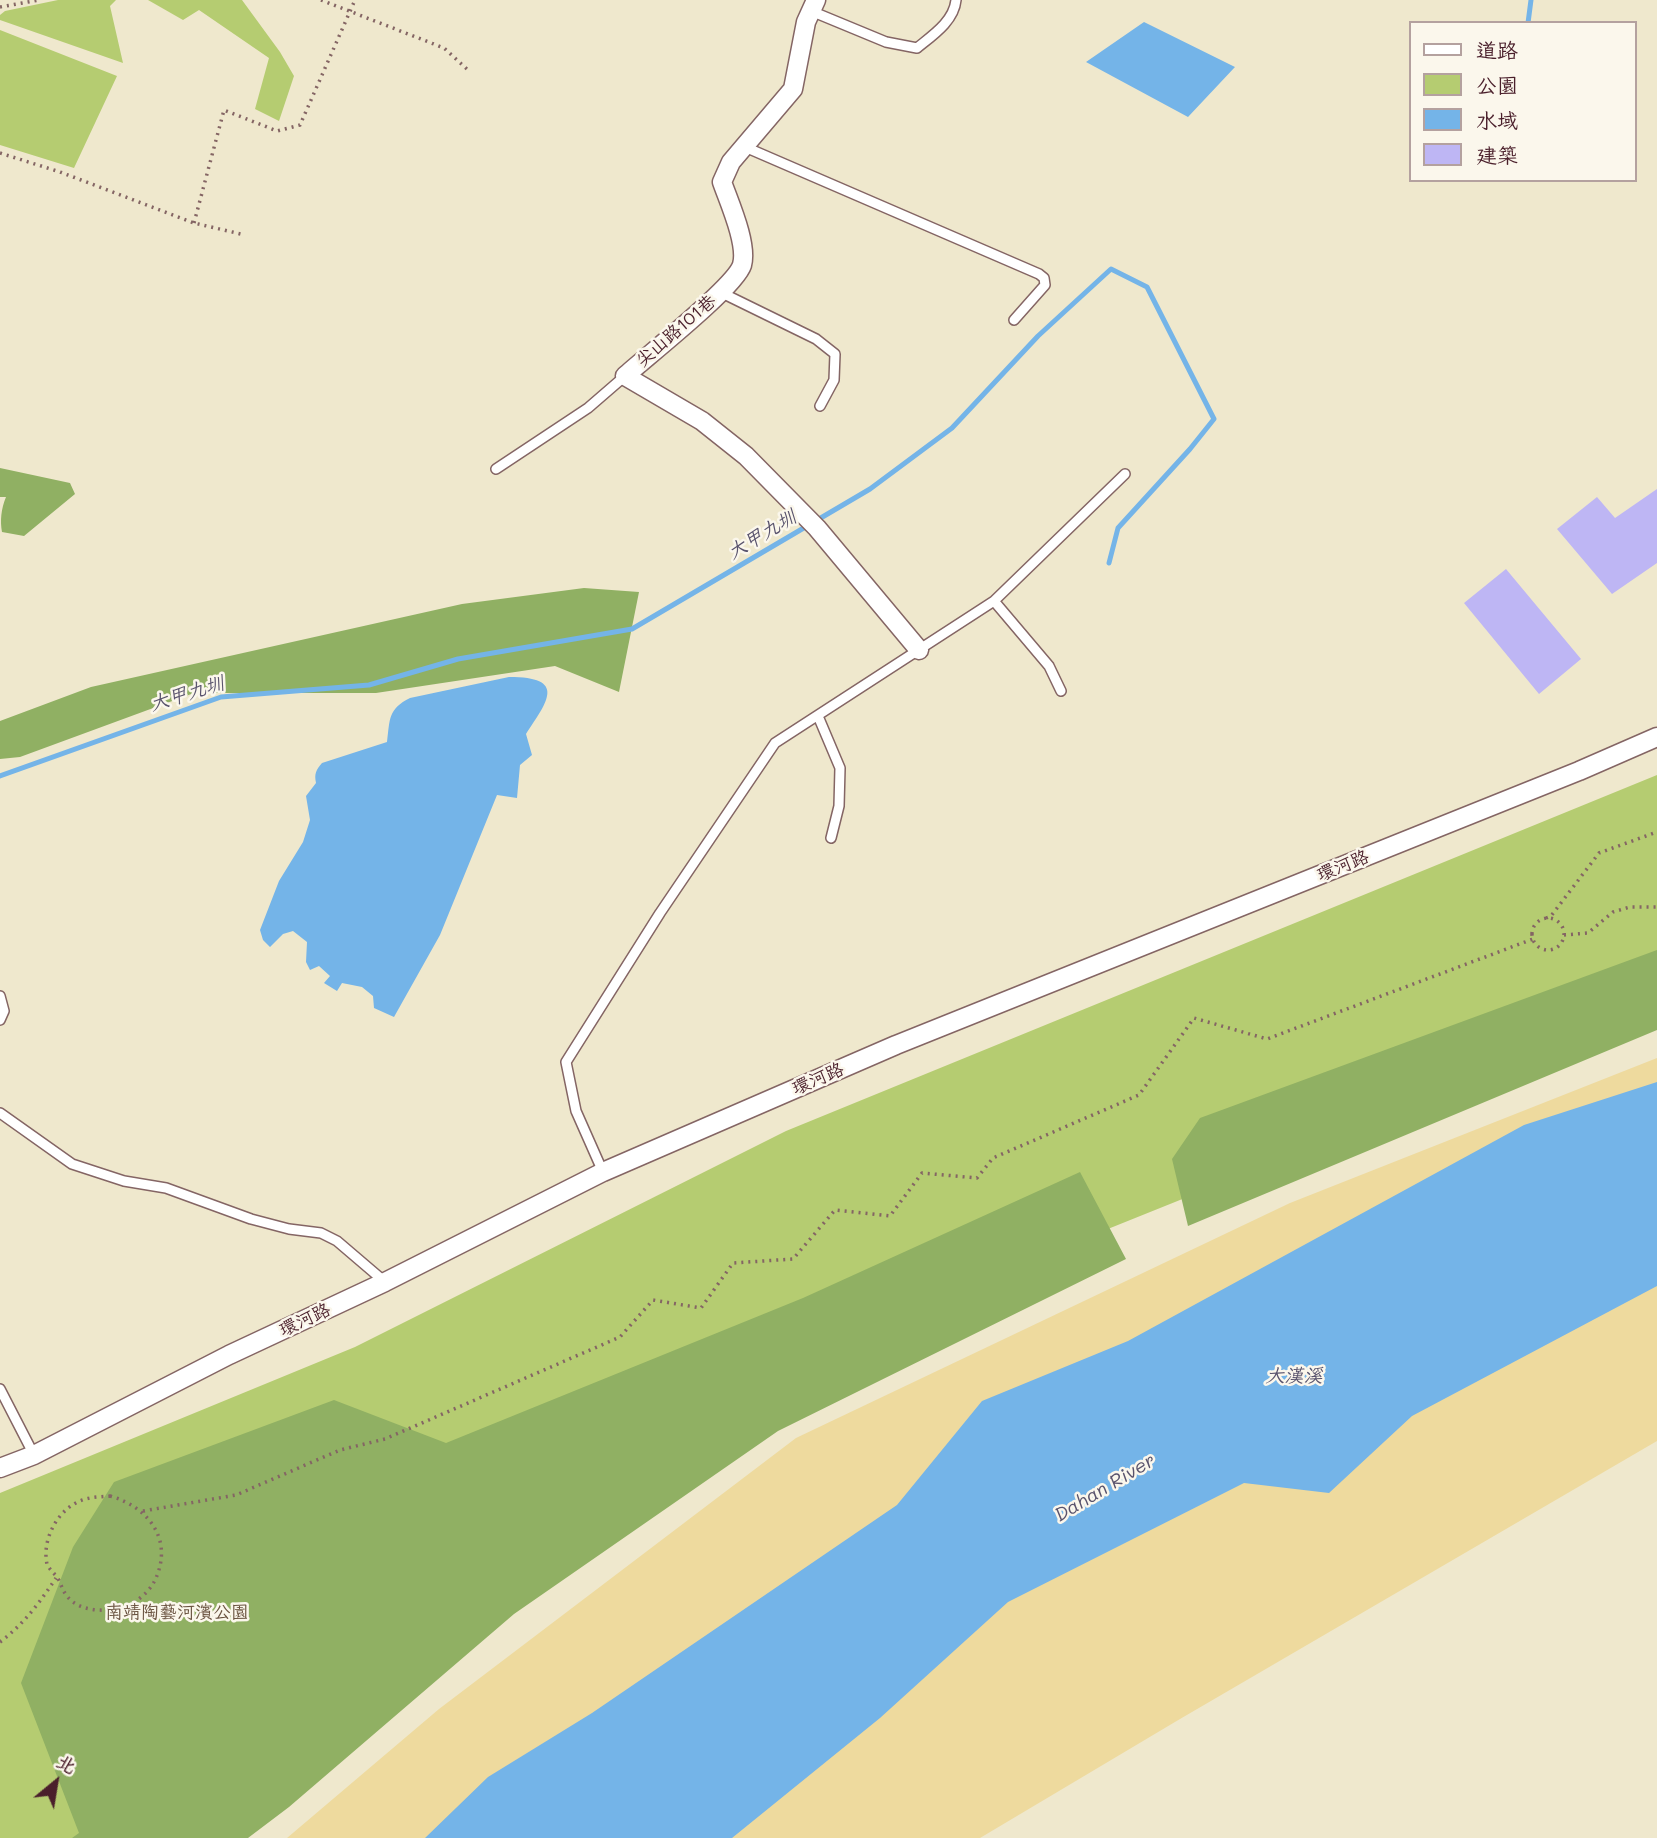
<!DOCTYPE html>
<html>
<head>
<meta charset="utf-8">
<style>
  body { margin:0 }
  #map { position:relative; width:1657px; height:1838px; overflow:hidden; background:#efe8cd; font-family:Mali,"LXGW WenKai TC",sans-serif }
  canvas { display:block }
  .legend { position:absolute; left:1409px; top:21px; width:228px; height:161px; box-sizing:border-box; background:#fbf7ec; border:2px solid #b4a19f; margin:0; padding:9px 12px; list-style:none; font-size:21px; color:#4a1f2b }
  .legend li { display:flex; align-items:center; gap:14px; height:35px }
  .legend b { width:35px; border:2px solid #b4a19f }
  .north { position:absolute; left:21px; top:1747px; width:70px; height:70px; -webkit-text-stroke:5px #fbf7ec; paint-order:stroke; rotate:30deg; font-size:19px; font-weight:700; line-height:28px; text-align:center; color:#4a1f2b }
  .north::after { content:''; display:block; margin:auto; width:24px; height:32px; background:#4a1f2b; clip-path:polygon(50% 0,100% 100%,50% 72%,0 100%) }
</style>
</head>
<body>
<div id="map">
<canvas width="1657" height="1838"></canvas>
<ul class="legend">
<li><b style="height:9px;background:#fff"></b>道路</li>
<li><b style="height:19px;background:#b5cc71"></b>公園</li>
<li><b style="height:19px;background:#74b4e8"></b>水域</li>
<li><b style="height:19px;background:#beb6f4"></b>建築</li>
</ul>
<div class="north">北</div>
</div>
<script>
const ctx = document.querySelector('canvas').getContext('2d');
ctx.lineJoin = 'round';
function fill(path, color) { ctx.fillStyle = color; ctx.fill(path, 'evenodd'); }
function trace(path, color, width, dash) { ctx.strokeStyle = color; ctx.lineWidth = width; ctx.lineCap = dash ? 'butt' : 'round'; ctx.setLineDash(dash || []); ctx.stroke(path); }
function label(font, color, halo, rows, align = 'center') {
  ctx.font = font + ' Mali,"LXGW WenKai TC",sans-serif'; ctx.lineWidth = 5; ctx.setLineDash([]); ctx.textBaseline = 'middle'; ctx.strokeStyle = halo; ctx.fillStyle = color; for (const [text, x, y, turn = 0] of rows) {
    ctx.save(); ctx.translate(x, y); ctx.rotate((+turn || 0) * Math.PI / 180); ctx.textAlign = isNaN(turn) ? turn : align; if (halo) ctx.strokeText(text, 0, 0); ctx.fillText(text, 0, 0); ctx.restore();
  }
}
const green = new Path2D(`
  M58,0H116L110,6L123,63L0,20V15L5,11Z
  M148,0H242L280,52L294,76L279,121L255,109L269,58L199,10L183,20Z
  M0,30L117,76L74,168L0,145Z
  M1657,775V995L1369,1124L695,1395L182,1838H0V1493L355,1347L786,1131Z`);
const forest = new Path2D(`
  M0,468L70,483L75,494L24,536L2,532C0,521 1,509 6,497H0Z
  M584,588L639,592L619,692L555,666L376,693H194L20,757L0,759V721L91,687L462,604Z
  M1657,950V1030L1188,1226L1172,1159L1200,1118Z
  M1080,1172L1126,1259L778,1431L514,1614L289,1807L248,1838H72L79,1833L21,1683L73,1547L114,1482L334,1400L446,1443L803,1298Z`);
const sand = new Path2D(`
  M1657,1058V1441L1180,1719L980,1838H287L439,1709L796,1438L1290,1203Z`);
const water = new Path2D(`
  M1144,22L1235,67L1188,117L1086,62Z
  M509,677C567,677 548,701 526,734L532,755L520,765L517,798L497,795L440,935L394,1017L374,1008L373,996L362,987L342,983L337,991L324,983L330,976L319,966L310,970L306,962L307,942L293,931L283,934L270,947L263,940L260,930L279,881L303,842L310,820L306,796L316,783C314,774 316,770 322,763L387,742C390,719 388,709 410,698Z
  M1657,1082V1286L1412,1416L1329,1493L1244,1483L1008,1602L880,1718L732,1838H425L488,1777L592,1713L897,1505L982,1401L1128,1341L1524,1125Z`);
const stream = new Path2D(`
  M1528,23L1531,0
  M0,776L221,697L369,685L458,659L632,629L870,489L952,428L1038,336L1111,269L1147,287L1214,419L1190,449L1118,528L1109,563`);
const building = new Path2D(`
  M1657,489V563L1612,594L1557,529L1597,497L1615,518Z
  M1506,569L1581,659L1539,694L1464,603Z`);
const path = new Path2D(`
  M321,0L444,48L468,70
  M0,7L39,0
  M0,153L60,172L194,223L245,235
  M194,223L224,110L277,131L300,125L355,0
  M1546,918L1551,916L1599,853L1657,832
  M1532 934a16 16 0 1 1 32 0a16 16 0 1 1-32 0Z
  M1564,935L1588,933L1613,912L1630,907H1657
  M110,1496C149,1507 175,1541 154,1582C147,1595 132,1606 116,1609C101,1612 77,1610 67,1596C62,1590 61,1583 57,1577C53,1572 49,1569 47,1564C42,1542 55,1515 74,1504C85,1497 98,1497 110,1496Z
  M143,1511L236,1495L340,1450L385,1439L620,1337L653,1300L701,1308L733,1263L793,1259L835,1210L890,1216L922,1173L977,1178L993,1158L1139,1095L1194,1018L1267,1039L1533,939
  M0,1642C24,1624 40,1602 56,1578`);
const lane = new Path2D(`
  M811,11L886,42L917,48C933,35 954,21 956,0
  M745,147L1039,274L1044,278L1045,285L1014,320
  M720,292L816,339L835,354L834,380L820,406
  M496,469L588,408L625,376
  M994,601L1049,666L1061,691
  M818,716L840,768L839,806L831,838
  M0,996L4,1011L0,1020
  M0,1113L72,1164L124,1181L166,1188L251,1219L289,1229L321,1233L337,1241L385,1282
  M603,1172L576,1111L566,1062L660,913L775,743L994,601L1125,474
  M0,1389L34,1455`);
const street = new Path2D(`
  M816,0L806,22L793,89L731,162L722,182C729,202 748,244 742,265C735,287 646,357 625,376L702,421L746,456L817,528L919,650
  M0,1468L34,1455L229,1355L385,1282L603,1172L896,1045L1579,771L1657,737`);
const streetNames = [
  ["尖山路101巷",676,331,-41],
  ["環河路",1343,866,-22],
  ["環河路",818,1079,-23],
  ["環河路",305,1320,-25]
];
const parkNames = [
  ["南靖陶藝河濱公園",177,1612]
];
const waterNames = [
  ["大甲九圳",762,535,-31],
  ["大甲九圳",187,694,-17],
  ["大漢溪",1294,1376],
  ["Dahan River",1105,1488,-31]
];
fill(green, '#b5cc71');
fill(forest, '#90b063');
fill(sand, '#eeda9e');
fill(water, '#74b4e8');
trace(stream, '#74b4e8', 5);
fill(building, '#beb6f4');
trace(lane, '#846564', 12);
trace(street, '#846564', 21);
trace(path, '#846564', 3.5, [2, 5]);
trace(lane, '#fff', 9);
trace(street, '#fff', 18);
label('18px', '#4a1f2b', '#fbf7ec', streetNames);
label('18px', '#6a5340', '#fbf7ec', parkNames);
label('italic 19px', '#59536d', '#fbf7ec', waterNames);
</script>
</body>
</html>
